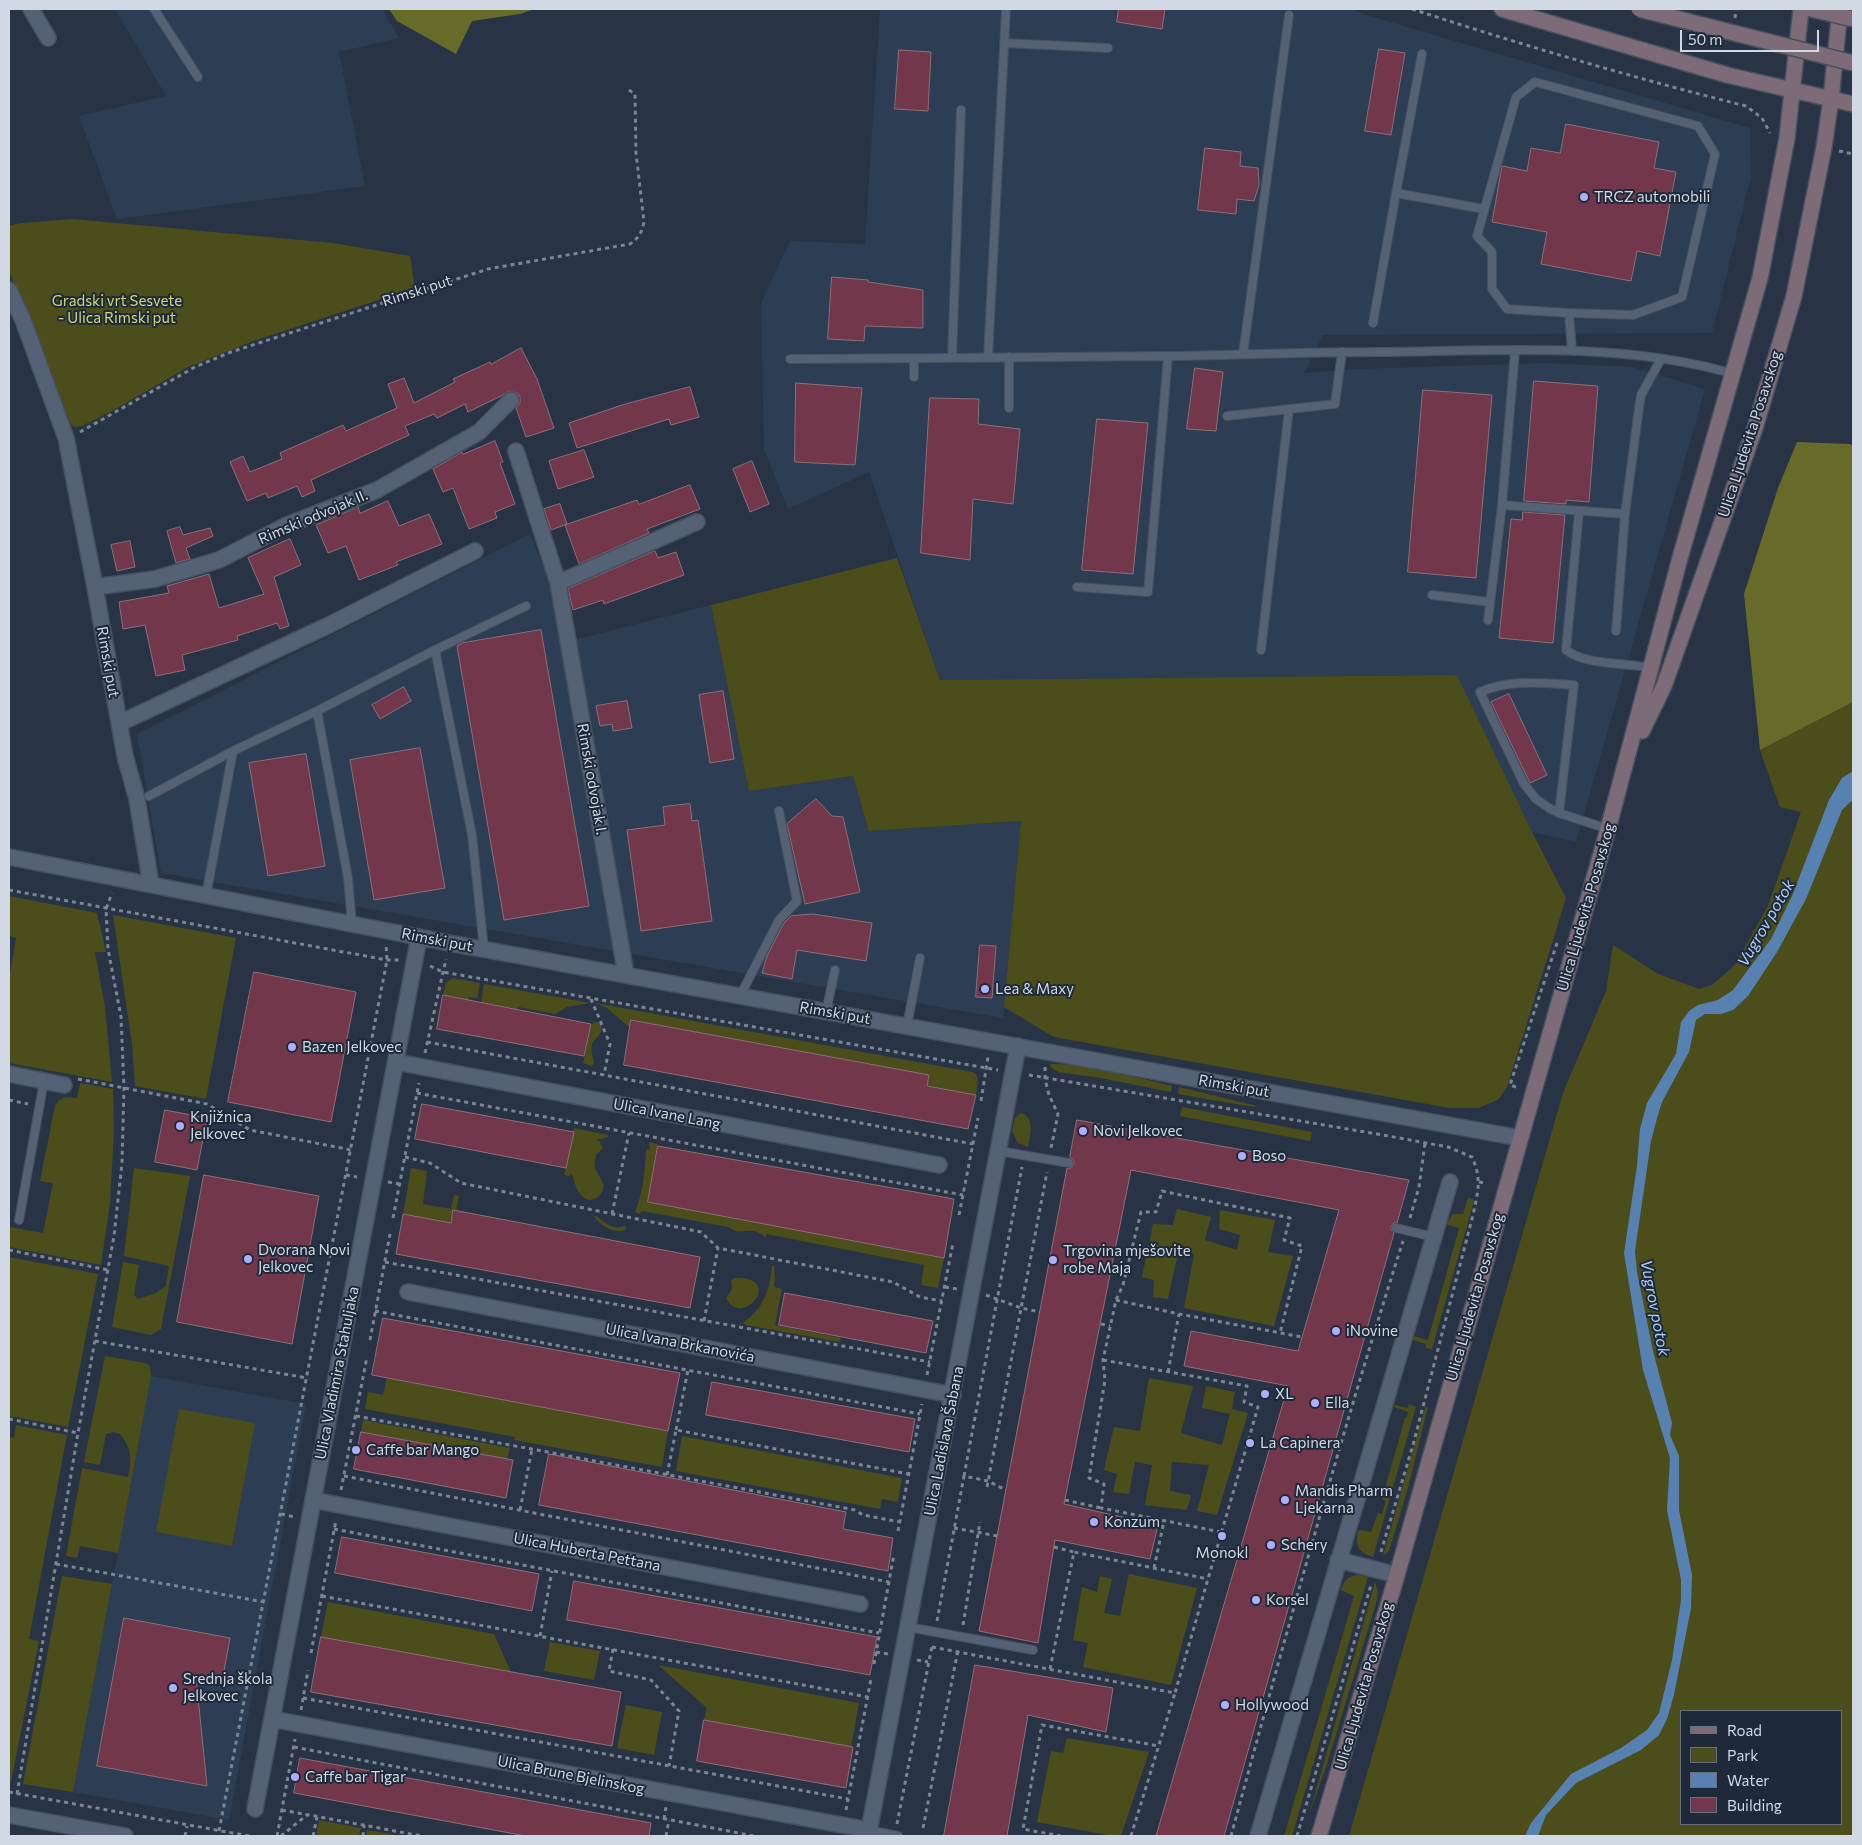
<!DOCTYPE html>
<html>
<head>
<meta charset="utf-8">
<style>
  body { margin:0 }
  #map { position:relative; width:1862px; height:1845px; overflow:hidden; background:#283445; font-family:Commissioner,sans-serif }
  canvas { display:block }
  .frame { position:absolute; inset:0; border:10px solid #d1d9e4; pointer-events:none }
  .legend { position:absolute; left:1680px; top:1710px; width:162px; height:115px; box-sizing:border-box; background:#1e2a3a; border:1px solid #66707e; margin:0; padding:6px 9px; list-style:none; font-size:15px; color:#d1d9e4 }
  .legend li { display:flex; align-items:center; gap:10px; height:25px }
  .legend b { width:25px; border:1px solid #66707e }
  .scale { position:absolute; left:1680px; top:30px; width:139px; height:22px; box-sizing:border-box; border:2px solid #d1d9e4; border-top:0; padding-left:6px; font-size:15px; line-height:18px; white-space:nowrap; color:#d1d9e4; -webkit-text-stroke:4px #1e2a3a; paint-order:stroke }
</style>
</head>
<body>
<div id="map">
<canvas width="1862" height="1845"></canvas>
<div class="frame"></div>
<ul class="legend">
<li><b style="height:6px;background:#7d6c77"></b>Road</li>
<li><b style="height:14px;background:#4b4e1a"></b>Park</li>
<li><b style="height:14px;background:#5781b1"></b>Water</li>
<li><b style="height:14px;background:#73374c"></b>Building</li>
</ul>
<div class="scale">50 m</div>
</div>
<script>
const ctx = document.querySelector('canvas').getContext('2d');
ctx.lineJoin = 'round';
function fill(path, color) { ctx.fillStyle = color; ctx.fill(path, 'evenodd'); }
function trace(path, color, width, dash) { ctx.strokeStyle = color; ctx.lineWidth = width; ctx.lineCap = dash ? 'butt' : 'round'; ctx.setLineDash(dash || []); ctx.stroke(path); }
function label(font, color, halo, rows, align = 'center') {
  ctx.font = font + ' Commissioner,sans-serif'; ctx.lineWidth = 4; ctx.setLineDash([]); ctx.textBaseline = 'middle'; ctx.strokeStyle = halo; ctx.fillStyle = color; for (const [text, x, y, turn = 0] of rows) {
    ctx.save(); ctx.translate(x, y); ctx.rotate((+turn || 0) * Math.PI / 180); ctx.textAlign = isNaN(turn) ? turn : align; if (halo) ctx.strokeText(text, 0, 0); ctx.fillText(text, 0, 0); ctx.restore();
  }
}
const built = new Path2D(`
  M115,9H382L399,38L339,52L365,186L117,219L79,116L166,96Z
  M880,9H1351L1370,16L1750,128L1751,176L1712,333L1323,335L1304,373L1357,369L1545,363L1632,367L1705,389L1576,842L1532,832L1457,675L940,680L869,472L788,509L764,449L761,303L790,241L865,244Z
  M530,534L574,640L711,605L749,791L854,776L869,831L1021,821L1003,1018L161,873L137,734Z
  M151,1376L306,1404L229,1820L73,1792Z`);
const green = new Path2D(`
  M72,219L333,243L410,256L415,288L256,340L188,367L110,412L82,426L75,427L71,425L9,271V226L21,223Z
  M897,558L940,680L1457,675L1532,832L1566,898L1507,1087L1498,1100L1478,1108H1450L1054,1037L1004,1007L1021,821L869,831L853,776L749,791L711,605Z
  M1853,702V1836H1349L1563,1093L1606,991L1613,945L1658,974L1699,989L1712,985L1734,966L1768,906L1801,812L1780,807L1760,750ZM1681,1711H1841V1824H1681Z
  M9,896L97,913L106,952H95L105,1007L112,1082L9,1063V980L16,938L9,936Z
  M113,915L236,938L206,1099L135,1086L132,1044Z
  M452,978L480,983L477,998L469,997L468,1000L443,995L446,983Z
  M484,984L590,1003L567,1007L555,1014L518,1007L517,1009L481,1002Z
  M595,1003L972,1072L976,1074L978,1079L976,1095L927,1086L928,1075L632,1020L630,1028L607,1008Z
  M594,1022H598L602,1025C600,1045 586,1034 594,1062L592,1066L583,1063L591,1026Z
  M1050,1064C1088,1063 1135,1077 1172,1086L1171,1092L1101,1078L1058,1072L1051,1067Z
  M80,1083L113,1089L114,1131L110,1203L101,1265L9,1247V1227L43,1233L53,1183L40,1181L55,1106C60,1096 67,1097 77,1098Z
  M1179,1087L1257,1106L1253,1107L1178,1094Z
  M1182,1107L1312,1132L1310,1141L1180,1116Z
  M1021,1113L1024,1114C1035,1122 1030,1134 1028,1147L1018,1143L1012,1131L1015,1118Z
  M574,1128L608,1135V1137L596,1140L599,1141L603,1148L596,1155L594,1166L604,1185C603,1195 592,1206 582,1196C576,1190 574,1181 572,1174L569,1176L564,1175Z
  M649,1142L657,1144L658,1146L648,1202L944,1258L938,1288L921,1285L924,1265L766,1234V1238C753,1226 749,1233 735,1231C733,1230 731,1228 728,1227L642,1211L639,1214L635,1212C643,1192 645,1172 646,1150L650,1149Z
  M134,1168L190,1176L161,1329L151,1335L112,1327L123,1262L139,1265L134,1295L138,1299L156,1293L166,1286L169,1266L124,1256Z
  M411,1168L427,1171L423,1204L451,1209L454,1195L459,1196L456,1211L453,1210L451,1223L403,1214Z
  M1468,1198L1474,1199V1201L1432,1349L1426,1348V1344L1413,1340L1414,1336L1428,1340L1459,1228L1448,1225L1447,1223L1453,1214H1463Z
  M1177,1209L1211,1217L1205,1240L1237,1250L1240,1235L1219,1229L1220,1210L1275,1220L1268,1252L1293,1256L1274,1326L1184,1308L1194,1254L1179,1249L1168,1299L1153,1297L1154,1280L1142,1277L1153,1224L1173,1225Z
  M594,1216H596C604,1222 613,1231 625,1226L627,1229C616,1235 600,1226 594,1216Z
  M9,1257L98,1274L68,1427L9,1416Z
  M774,1265L775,1279L774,1287L782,1289L775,1325L841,1338L840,1342L746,1325L743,1323C763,1309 770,1290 772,1266Z
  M735,1278C786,1276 742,1330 726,1298L732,1289L731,1280Z
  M105,1356L145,1363L150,1366L151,1376L118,1553L80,1546L77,1558L66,1556L82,1468L128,1477C132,1457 132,1450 120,1434L113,1432L106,1434L100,1465L84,1462Z
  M387,1378L668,1431L662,1467L514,1440L515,1437L365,1409L368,1392L383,1395Z
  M1149,1378L1193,1386L1181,1433L1222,1445L1230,1414L1202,1408L1206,1386L1235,1392L1232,1409L1248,1413L1217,1515L1197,1511L1209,1465L1172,1462L1170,1491L1191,1495L1187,1510L1145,1505L1152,1465L1135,1462L1129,1494L1113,1492L1117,1474L1104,1470L1114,1427L1140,1431Z
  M1409,1404L1416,1407L1373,1557C1360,1553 1354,1546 1358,1531L1360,1530L1371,1532L1378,1513L1382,1514L1386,1501L1382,1499L1405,1418L1407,1417L1408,1412L1394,1407V1405L1408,1408Z
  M1428,1407L1408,1488L1389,1551L1383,1556L1425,1408Z
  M179,1409L255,1423L232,1546L156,1532Z
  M363,1420L510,1448L507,1459L361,1432Z
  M16,1425L67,1435L29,1639L39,1641L11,1782H9V1437L14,1438Z
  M682,1436L902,1478L898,1502L882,1499L880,1509L676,1471Z
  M1129,1574L1197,1588L1171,1685L1083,1667L1088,1643L1073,1640L1082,1587L1097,1592L1100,1576L1112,1579L1104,1613L1120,1616Z
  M1358,1575L1368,1577L1292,1836H1284L1354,1596L1341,1590C1344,1580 1348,1576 1358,1575Z
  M62,1576L112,1584L73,1792L23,1784Z
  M1375,1582L1378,1592L1377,1600L1327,1764L1309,1815Z
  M328,1602L494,1634L511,1672L321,1637Z
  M550,1642L600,1651L594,1680L544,1671Z
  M658,1665L859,1703L851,1747L704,1720L707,1708Z
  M626,1705L662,1712L654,1755L617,1748Z
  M1067,1738L1149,1752L1121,1836H1113L1037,1822L1051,1751L1063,1753Z
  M319,1820L361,1828L359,1836H316Z
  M367,1830L402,1836H366Z`);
const forest = new Path2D(`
  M389,9H534L520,14L472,21L456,54L397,21Z
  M1797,442L1850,444L1853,446V702L1760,750L1744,594L1778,488Z`);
const water = new Path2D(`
  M1853,771V801L1850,802L1842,810L1806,899L1777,952L1748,996L1733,1010L1721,1014H1705L1696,1020L1689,1052L1662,1102L1657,1118L1651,1141L1635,1251L1637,1272L1653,1351L1672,1423L1670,1435L1679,1456V1510L1692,1575L1691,1608L1674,1695L1667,1719L1659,1735L1641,1750L1576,1783L1546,1815L1538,1836H1525L1531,1823L1571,1774L1621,1748L1647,1730L1659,1713L1672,1660L1681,1600V1580L1667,1510L1670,1458L1643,1370L1624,1253L1637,1166L1640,1129L1647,1103L1676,1054L1681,1022L1689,1011L1698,1005L1718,1000L1733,990L1771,939L1792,896L1829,800L1842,778Z`);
const building = new Path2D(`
  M1119,9H1165L1162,29L1117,22Z
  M1379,49L1405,53L1391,135L1365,131Z
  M899,50L931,52L928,111L895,109Z
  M1566,124L1659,142L1654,168L1676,172L1660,256L1637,251L1631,281L1541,264L1547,232L1492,222L1502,166L1527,171L1531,148L1560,153Z
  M1205,148L1241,152L1240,166L1258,168L1259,185L1254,201L1237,199L1236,214L1198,210Z
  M832,277L868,280V282L923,290V328L865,326L864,341L828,339Z
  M521,348L537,379L554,428L526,437L516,408L520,403V397L517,393L509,391L501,396L468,412L465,404L437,418L434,414L405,426L409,435L311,480L315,491L302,497L297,486L268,498L266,493L247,501L230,462L243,456L250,472L282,459L280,453L343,425L346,431L397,408L388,384L404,378L414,403L455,382L453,379L490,362L491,364Z
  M1195,368L1223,372L1216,431L1187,429Z
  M1534,381L1598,386L1589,502L1566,500V504L1524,501Z
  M796,383L862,388L855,465L795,462Z
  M690,387L699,417L671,425L669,419L577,448L569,423L622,405Z
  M1423,390L1492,395L1476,578L1408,572Z
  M930,398L979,399L978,424L1020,429L1013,504L973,499L970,560L921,553Z
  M1097,419L1148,423L1133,574L1082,570Z
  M495,441L503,462L500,463L515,504L495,512L497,518L469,529L453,488L443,492L433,469L462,452L463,454Z
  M584,450L594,477L558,489L549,461Z
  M752,461L769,504L750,512L733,469Z
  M690,485L700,509L647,529L649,533L579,564L565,525L637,500L639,504Z
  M388,501L399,526L429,514L442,544L396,562L398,565L359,580L346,546L328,553L316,525L358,507L360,513Z
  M560,504L567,524L551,530L544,509Z
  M1523,512L1565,515L1553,643L1499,638L1511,519L1522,520Z
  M180,527L183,535L210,528L213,536L186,548L190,559L176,563L167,531Z
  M290,539L301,565L274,577L289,626L280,629L277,623L237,636L238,640L182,655L185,670L156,676L145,625L123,629L119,602L169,593L167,586L209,574L219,608L264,594L248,558Z
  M130,541L135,567L117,571L111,545Z
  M655,551L658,558L676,552L684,575L604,604L603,600L573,610L568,589Z
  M541,630L589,906L504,920L457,646L462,643Z
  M404,687L411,701L380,719L372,705Z
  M723,691L734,759L710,763L699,695Z
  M1509,694L1547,775L1530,783L1491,702Z
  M627,701L632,728L613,731L612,724L600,726L596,706Z
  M420,748L445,888L374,900L350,760Z
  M306,754L325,866L268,876L249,763Z
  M816,799L832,816L843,817L860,892L805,904L787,824Z
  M690,804L692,821L698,820L712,921L641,931L627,830L665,825L663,807Z
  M813,914L872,923L866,961L797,950L792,979L762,973L767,956L784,923L791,916Z
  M980,945L996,946L992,998L976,997Z
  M254,972L356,992L331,1122L228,1102Z
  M443,995L591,1024L584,1056L437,1029Z
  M631,1020L929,1075L927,1086L976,1095L968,1129L624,1065Z
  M422,1104L574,1132L566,1168L415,1139Z
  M165,1110L207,1118L197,1170L155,1162Z
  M1077,1120L1409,1180L1397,1223H1394L1391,1226V1230L1394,1233L1224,1836H1156L1288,1386L1184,1366L1191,1331L1298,1351L1339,1210L1131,1170L1064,1504L1158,1525L1150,1559L1055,1540L1038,1643L979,1631L1067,1168H1071L1074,1164V1161L1070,1157Z
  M658,1146L954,1199L944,1258L648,1202Z
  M204,1175L319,1196L292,1344L177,1322Z
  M453,1210L700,1257L690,1308L396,1254L403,1214L451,1223Z
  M785,1293L933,1321L926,1353L779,1325Z
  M383,1318L680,1373L668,1431L372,1375Z
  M712,1382L915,1419L909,1452L706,1415Z
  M361,1432L513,1460L506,1498L354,1469Z
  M549,1454L846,1512L843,1529L893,1538L888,1571L539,1505Z
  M342,1537L539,1574L532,1611L335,1573Z
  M574,1581L877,1637L870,1675L567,1620Z
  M124,1618L230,1638L222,1682L196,1677L207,1786L97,1766Z
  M321,1637L621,1692L612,1746L311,1692Z
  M975,1665L1113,1688L1106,1732L1028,1715L1007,1836H944Z
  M704,1720L853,1747L846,1788L697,1761Z
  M300,1758L651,1823L649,1836H526L294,1793Z`);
const path = new Path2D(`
  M1412,9C1522,45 1634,78 1746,106L1762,118L1770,133
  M1735,18L1736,9
  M1839,151L1853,154
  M80,432L195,367L231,352L488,269L630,244C639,238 642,232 644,222L636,153L635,94L629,90
  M9,890L387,960H399
  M430,966L443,972L998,1070
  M591,999L610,1044L604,1075
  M427,1042L973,1144
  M425,1053L446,959
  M1045,1067V1079L1049,1095L1058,1114L1051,1148
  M1029,1075L1383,1135L1448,1147L1472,1157C1482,1179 1478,1192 1473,1215L1413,1445L1380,1555
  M78,1079L207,1104L250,1130L351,1150
  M1516,1087L1510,1085L1557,943
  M417,1093L963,1195
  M9,1100L28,1104
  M981,1101L988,1057
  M405,1157L430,1163L461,1183L701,1232L718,1248L893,1282L920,1297L942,1301
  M346,1175L357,1177
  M388,1182L400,1184
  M1479,1182L1484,1183
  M612,1214L629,1133
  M959,1215L978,1118
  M393,1218L419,1083
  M1410,1218L1419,1187L1425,1143
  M9,1250L108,1270
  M385,1262L930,1362
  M945,1287L957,1289
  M986,1295L1021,1308L1040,1312
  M1116,1300L1179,1314L1302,1337
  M375,1311L920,1414
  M704,1321L718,1248
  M1101,1324L1110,1326
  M370,1340L390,1234
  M95,1341L307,1378
  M1103,1360L1247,1386L1244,1402L1258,1407L1217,1548L1238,1553
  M1168,1372L1179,1314
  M927,1375L953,1243
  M356,1416L855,1510L863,1515L900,1522
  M9,1419L78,1433
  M676,1430L688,1370
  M667,1475L676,1430L909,1474
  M344,1476L889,1582
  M964,1476L1022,1167
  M987,1487L1047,1172
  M341,1490L367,1357
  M1065,1500L1101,1508
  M520,1510L532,1449
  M281,1514L295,1517
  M954,1528L998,1536
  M334,1529L879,1633
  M898,1531L922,1404
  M1221,1532L1101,1508L1104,1484L1089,1478L1105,1380L1103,1360L1116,1300L1123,1285L1141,1212H1156L1162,1191L1290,1218L1284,1240L1302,1246L1280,1333
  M1054,1547L1074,1552
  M56,1564L264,1602
  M1154,1568L1164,1521
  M322,1596L868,1697
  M937,1621L964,1476L988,1481L1006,1490
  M963,1625L980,1522
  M540,1636L552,1571
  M932,1647L1175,1693L1217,1548
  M613,1649L609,1671L651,1680L679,1711L669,1766
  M876,1652L888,1654
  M311,1653L336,1520
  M917,1660L928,1662
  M874,1664L894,1554
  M1050,1669L1074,1552L1208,1579
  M303,1698L848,1799
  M301,1710L308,1670
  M294,1747L754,1836
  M9,1792L249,1836
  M17,1794L78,1433L114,1236L122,1163L124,1088L121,1017L108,949L106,909L112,893
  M282,1810L422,1836
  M846,1810L871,1679
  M664,1819L666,1807
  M897,1824L932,1646
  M923,1828L958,1650
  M219,1831L387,960L386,945
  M185,1836L187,1826
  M277,1836L295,1739
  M281,1836L307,1815
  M313,1836L317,1817
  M363,1836L364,1825
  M666,1836L669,1820
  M1061,1836L1023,1829L1042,1725L1159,1746
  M1131,1836L1175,1693
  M1231,1836C1285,1637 1340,1438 1403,1241
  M1297,1836L1371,1585`);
const lane = new Path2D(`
  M154,9L198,77
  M1004,43L1108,48
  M1396,193L1422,54
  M1569,313L1633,315L1682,297L1715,154L1698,126L1535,82L1516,97L1477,236L1492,252V289L1507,309L1569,313L1572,351
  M1373,323L1396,193L1484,209
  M1243,354L1289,15
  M988,357L1006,9
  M952,358L961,110
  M790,359C915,358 1041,358 1166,356C1237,355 1308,352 1379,352C1494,351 1623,341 1734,374
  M914,377V358
  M1009,408V357
  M1227,416L1335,404L1342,352
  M1502,505L1625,514
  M1579,512L1566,650C1587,666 1626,662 1652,668
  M1077,587L1148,592L1168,356
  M1432,595L1490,602
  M1488,620L1502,505L1515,351
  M1616,631L1625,514L1639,408L1641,395L1661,359
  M435,650L472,835L484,949
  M1261,650L1289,409
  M317,711L348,878L352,924
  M149,796L233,751L317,711L435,650L526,606
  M1559,813L1574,685C1541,683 1511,679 1480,692L1524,784L1536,799L1549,808L1559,813L1608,829
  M206,896L233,751
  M740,996L779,920L797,901L779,811
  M826,1012L835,970
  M907,1026L920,958
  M999,1151L1069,1163
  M19,1220L44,1081
  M1396,1228L1434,1237
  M908,1627L1033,1650
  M869,1830L898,1836`);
const street = new Path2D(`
  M31,9L48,38
  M9,290L23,320L66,438L95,587L125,756L137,799L151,885
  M516,451L558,583L626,975
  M558,583L697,522
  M95,587L155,579L219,560L285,526L377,490L479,432L511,400
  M120,723L329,625L475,551
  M9,857L449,943L1520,1138
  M396,1062L939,1165
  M9,1074L64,1085
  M408,1292L953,1395
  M313,1500L860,1604
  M1338,1560L1397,1575
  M272,1719L869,1830
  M255,1809L419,937
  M9,1815L125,1836
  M868,1836L1018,1046
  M1258,1836L1450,1182`);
const secondary = new Path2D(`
  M1502,9L1727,75L1853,104
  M1642,731L1664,686L1755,428L1794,296L1824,147L1831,99L1840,9
  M1319,1836L1397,1575L1608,829L1680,558L1760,278L1787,138L1801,9`);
const secondaryBridge = new Path2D(`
  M1639,9L1853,63
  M1811,9L1853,19`);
const markers = [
  [1584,197,5,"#adaffb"],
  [985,989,5,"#adaffb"],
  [292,1047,5,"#adaffb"],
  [180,1126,5,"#adaffb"],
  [1083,1131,5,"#adaffb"],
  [1242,1156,5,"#adaffb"],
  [248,1259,5,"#adaffb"],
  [1053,1260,5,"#adaffb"],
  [1336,1331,5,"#adaffb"],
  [1265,1394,5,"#adaffb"],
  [1315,1403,5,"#adaffb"],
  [1250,1443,5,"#adaffb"],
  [356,1450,5,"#adaffb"],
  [1285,1500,5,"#adaffb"],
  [1094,1522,5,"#adaffb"],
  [1222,1536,5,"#adaffb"],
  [1271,1545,5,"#adaffb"],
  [1256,1600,5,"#adaffb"],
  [173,1688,5,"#adaffb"],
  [1225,1705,5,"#adaffb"],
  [295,1777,5,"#adaffb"]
];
const poiNames = [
  ["TRCZ automobili",1594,197],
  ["Lea & Maxy",995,989],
  ["Bazen Jelkovec",302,1047],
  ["Knjižnica",190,1117],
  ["Jelkovec",190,1134],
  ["Novi Jelkovec",1093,1131],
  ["Boso",1252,1156],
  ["Dvorana Novi",258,1250],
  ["Jelkovec",258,1267],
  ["Trgovina mješovite",1063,1251],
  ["robe Maja",1063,1268],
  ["iNovine",1346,1331],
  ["XL",1275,1394],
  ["Ella",1325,1403],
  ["La Capinera",1260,1443],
  ["Caffe bar Mango",366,1450],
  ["Mandis Pharm",1295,1491],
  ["Ljekarna",1295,1508],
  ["Konzum",1104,1522],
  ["Schery",1281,1545],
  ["Monokl",1222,1553,"center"],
  ["Korsel",1266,1600],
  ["Srednja škola",183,1679],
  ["Jelkovec",183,1696],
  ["Hollywood",1235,1705],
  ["Caffe bar Tigar",305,1777]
];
const streetNames = [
  ["Rimski put",417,291,-18],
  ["Ulica Ljudevita Posavskog",1750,434,-72],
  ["Rimski odvojak II.",313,517,-23],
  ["Rimski put",108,662,80],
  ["Rimski odvojak I.",592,779,80],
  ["Ulica Ljudevita Posavskog",1586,907,-74],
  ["Rimski put",437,940,11],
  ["Rimski put",835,1013,10],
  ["Rimski put",1234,1086,10],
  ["Ulica Ivane Lang",667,1114,11],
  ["Ulica Ljudevita Posavskog",1475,1297,-74],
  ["Ulica Ivana Brkanovića",680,1343,11],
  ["Ulica Vladimira Stahuljaka",337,1373,-79],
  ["Ulica Ladislava Šabana",944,1441,-79],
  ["Ulica Huberta Pettana",587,1552,11],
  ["Ulica Ljudevita Posavskog",1364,1686,-74],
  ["Ulica Brune Bjelinskog",571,1775,11]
];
const parkNames = [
  ["Gradski vrt Sesvete",117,301],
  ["- Ulica Rimski put",117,318]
];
const waterNames = [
  ["Vugrov potok",1766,923,-60],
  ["Vugrov potok",1655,1308,79]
];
fill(built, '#2d3d54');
fill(green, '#4b4e1a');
fill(forest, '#676b29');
fill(water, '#5781b1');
fill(building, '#73374c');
trace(building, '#8a7077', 1);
trace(lane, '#46505f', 10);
trace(street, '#46505f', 18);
trace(secondary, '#46505f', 18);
trace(path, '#7b8593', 3, [4, 4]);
trace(lane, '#556275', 8);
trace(street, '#556275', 15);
trace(secondary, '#7d6c77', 15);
trace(secondaryBridge, '#46505f', 18, []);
trace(secondaryBridge, '#7d6c77', 15);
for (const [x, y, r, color] of markers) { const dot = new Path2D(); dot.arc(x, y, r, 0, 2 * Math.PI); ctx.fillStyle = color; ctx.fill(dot); trace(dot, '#1e2a3a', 2); }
label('15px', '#d1d9e4', '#1e2a3a', poiNames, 'left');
label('15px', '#d1d9e4', '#1e2a3a', streetNames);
label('15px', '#d0d778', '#1e2a3a', parkNames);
label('italic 16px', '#abcef9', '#1e2a3a', waterNames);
</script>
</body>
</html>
